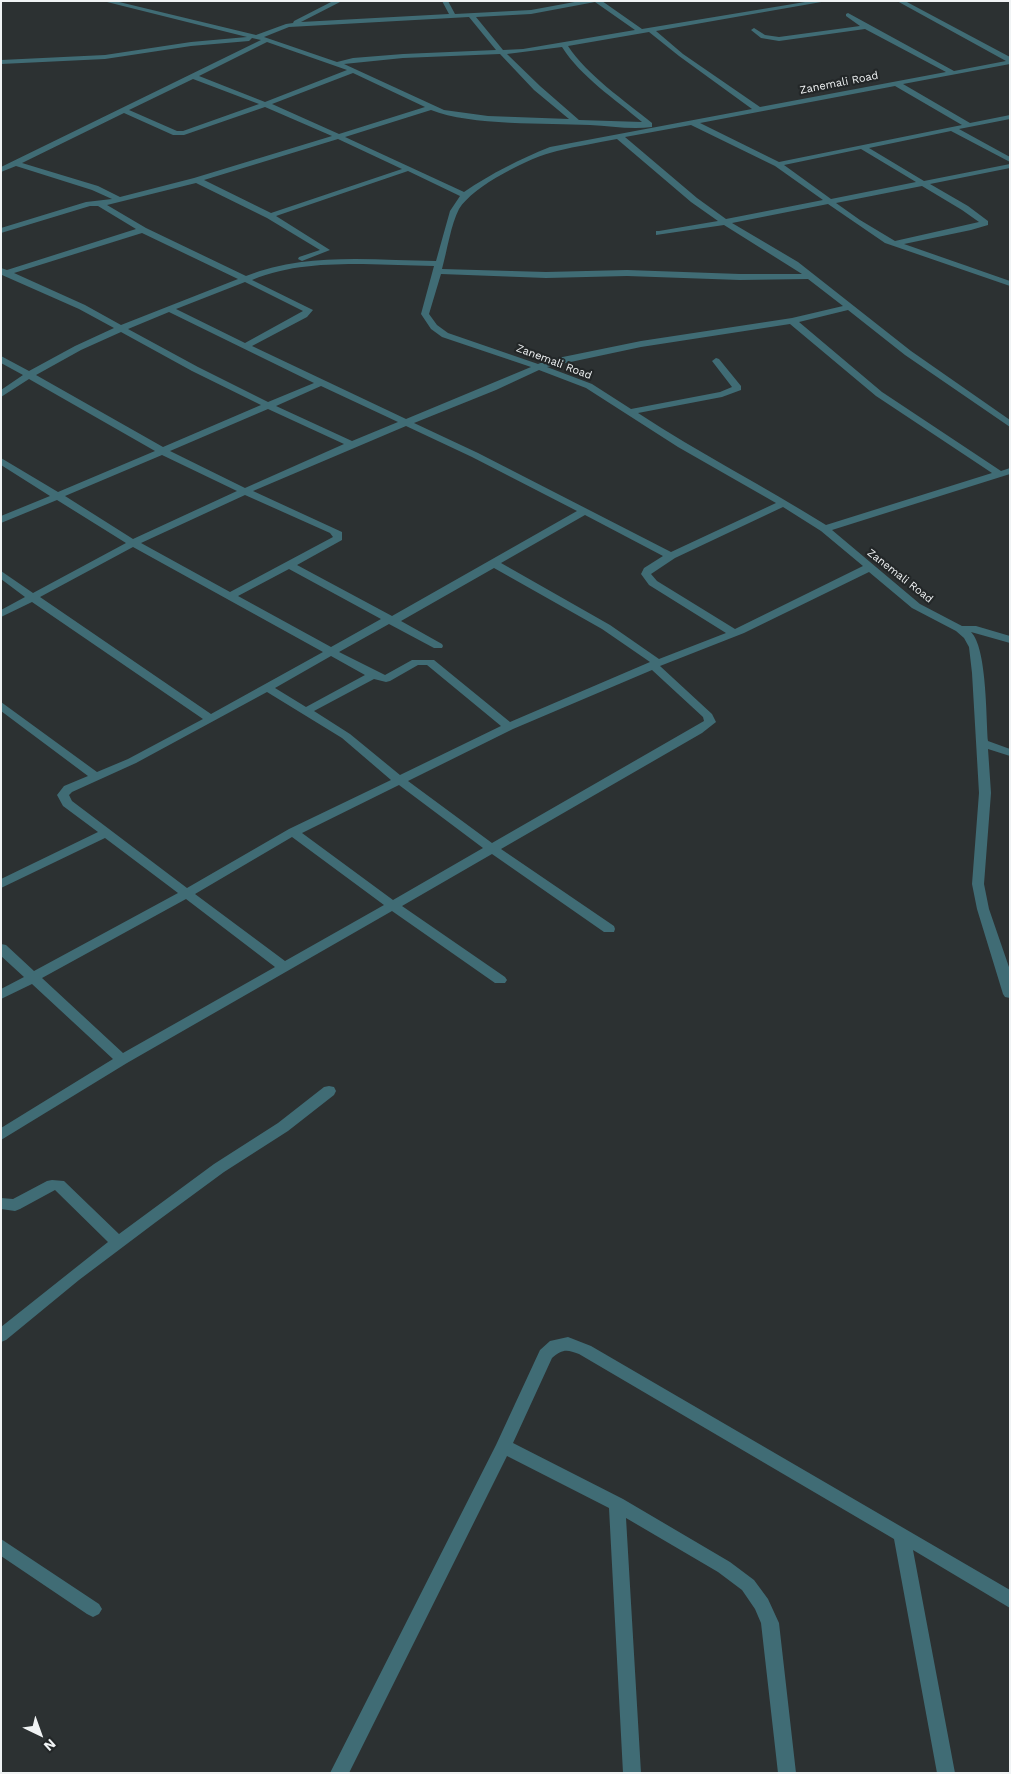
<!DOCTYPE html>
<html>
<head>
<meta charset="utf-8">
<style>
  body { margin:0 }
  #map { position:relative; width:1011px; height:1774px; overflow:hidden; background:#2c3132; font-family:"Work Sans",sans-serif }
  canvas { display:block }
  .frame { position:absolute; inset:0; border:2px solid #f0f3f4; pointer-events:none }
  .north { position:absolute; left:15px; top:1709px; width:50px; height:50px; -webkit-text-stroke:4px #232728; paint-order:stroke; rotate:138deg; font-size:14px; font-weight:700; line-height:20px; text-align:center; color:#f0f3f4 }
  .north::after { content:''; display:block; margin:auto; width:18px; height:22px; background:#f0f3f4; clip-path:polygon(50% 0,100% 100%,50% 72%,0 100%) }
</style>
</head>
<body>
<div id="map">
<canvas width="1011" height="1774"></canvas>
<div class="frame"></div>
<div class="north">N</div>
</div>
<script>
const ctx = document.querySelector('canvas').getContext('2d');
ctx.lineJoin = 'round';
function fill(path, color) { ctx.fillStyle = color; ctx.fill(path, 'evenodd'); }
function label(font, color, halo, rows, align = 'center') {
  ctx.font = font + ' "Work Sans",sans-serif'; ctx.lineWidth = 4.5; ctx.setLineDash([]); ctx.textBaseline = 'middle'; ctx.strokeStyle = halo; ctx.fillStyle = color; for (const [text, x, y, turn = 0] of rows) {
    ctx.save(); ctx.translate(x, y); ctx.rotate((+turn || 0) * Math.PI / 180); ctx.textAlign = isNaN(turn) ? turn : align; if (halo) ctx.strokeText(text, 0, 0); ctx.fillText(text, 0, 0); ctx.restore();
  }
}
const minor = new Path2D(`
  M103,1H115L256,35L286,24L293,23L294,21L333,1H342L301,22L449,14L442,1H448L455,14L531,10L580,1H602L642,29L811,1H827L656,31L683,54L760,107L946,72L865,29L779,41L761,38L751,30L754,28L765,35L779,37L860,26L846,16V14L848,13L954,71L1006,61L897,1H905L1010,57V64L903,84L970,123L1010,115V119L959,129L1010,157V162L951,131L869,148L924,181L1010,164V168L930,184L968,206L988,221V225L971,230L904,244L1010,281V286L885,243L828,204L732,223L798,262L911,351L1010,420V427L905,355L848,310L799,322L882,392L1001,471L1010,468V474L832,530L920,604L962,626H976L1010,636V643L971,632C987,648 986,716 988,741L1010,749V756L988,749L991,793L984,884L989,909L1010,970V998L1005,997L1003,994L977,909L972,884L979,793L972,673L969,647L964,638L956,631L912,608L869,572L744,633L660,666L712,714L716,722L702,733L501,849L614,926L615,929L614,932H604L492,854L402,906L505,977L507,980L505,983H495L392,911L127,1063L1,1140V1128L113,1059L32,984L1,999V989L24,977L1,956V944L6,945L34,971L178,893L105,838L1,888V879L98,832L63,806L57,795L64,786L88,776L1,711V702L97,772L128,759L203,719L32,602L1,617V610L25,597L1,579V571L33,593L126,543L57,500L1,523V516L50,496L1,465V458L58,492L155,451L29,379L1,397V390L23,375L1,363V356L29,371L75,346L114,328L79,309L2,275L1,268L7,270L136,229L98,206H90L1,233V228L86,202L112,199L92,190L16,166L1,172V167L261,40L252,38L249,41L191,46L105,59L1,64V60L105,55L191,42L247,37ZM595,2L635,30L523,49L503,50L476,17L531,14ZM469,17L496,50L403,54L353,58L337,62L264,37L289,27ZM649,32L679,56L752,109L550,147C520,159 492,173 464,192L345,137L431,110C471,126 547,123 590,125C610,126 632,130 652,127V123C625,101 587,75 568,46ZM267,42L347,70L265,102L199,76ZM562,47C581,77 615,99 642,122L579,120L540,86L507,54ZM500,54L534,90L569,119L488,116L444,110L344,64L403,58ZM353,73L425,107L339,134L272,104ZM193,79L259,104L183,131H177L129,110ZM895,86L962,125L779,162L700,123ZM265,107L332,136L194,178L120,197L98,186L22,163L124,113L173,135H184ZM691,125L775,166L823,200L726,219L697,198L625,137ZM338,139L402,169L271,213L204,180ZM617,139L691,202L718,221L659,231H656V235L724,225L802,274H740L627,270L546,272L442,269C447,251 451,224 459,209C473,186 530,157 557,151C577,146 597,143 617,139ZM861,149L916,182L831,199L784,165ZM408,171L460,196L450,211L436,261C372,260 306,252 246,276L146,228L107,205L196,183L267,218L320,250L299,257L298,259L302,261L330,250L276,216ZM922,186L962,210L979,222L895,241L860,220L836,203ZM142,233L238,279L121,325L85,305L14,273ZM363,264L434,266L421,314L431,329L442,337L531,367L406,419L252,346L307,317L313,310L252,280C288,265 325,264 363,264ZM441,274L546,278L627,276L740,280L808,279L843,306L792,318L641,341L548,360L538,364L448,333L437,325L429,314ZM245,282L303,311L245,343L176,309ZM169,312L314,383L268,402L198,367L128,329ZM790,324L876,396L992,473L826,525C764,486 699,453 638,413L722,397L741,390V386L719,359L716,358L712,361L732,387L720,392L631,409L592,384L547,367L641,347ZM121,332L192,371L261,405L163,447L36,375L81,350ZM539,370L586,388L678,447L776,503L671,552L478,453L414,423L496,390ZM321,386L398,422L352,441L276,406ZM268,409L344,444L245,488L170,451ZM406,426L472,457L577,511L392,616L297,565L342,540V532L253,491ZM162,455L237,491L133,539L65,496ZM245,495L330,533L333,537L230,592L141,543ZM783,507L821,531L863,566L735,629L657,581L651,574L675,558ZM585,515L663,556L644,568L641,574L649,585L726,633L659,659L610,625L501,563ZM133,547L323,652L211,714L40,597ZM494,568L602,629L650,662L510,722L434,660H412L385,675L339,652L389,624L434,648H442L443,646L442,644L401,621ZM289,569L381,619L331,647L238,596ZM331,656L365,675L306,707L275,688ZM418,665H427L501,726L400,775L350,734L314,711L374,679L386,682L390,681ZM652,670L703,717L704,721L492,843L408,781L513,729ZM267,692L342,738L391,780L289,829L187,888L72,801L69,795L72,792L136,763ZM399,785L483,848L393,900L302,833ZM292,837L384,905L285,961L195,894ZM186,899L275,967L123,1053L42,978Z
  M329,1086L334,1087L336,1091L334,1095L288,1131L224,1172L156,1222L79,1280L6,1340L1,1342V1327L108,1242L55,1190L20,1209L15,1211L1,1209V1198L13,1199L47,1181L52,1180L64,1181L119,1234L214,1164L278,1123L324,1087Z
  M568,1337L591,1346L1010,1590V1608L913,1550L955,1773H937L894,1539L579,1354C567,1349 562,1349 552,1358L513,1443L623,1499L730,1562L754,1580L768,1599L779,1623L796,1773H778L761,1623L755,1609L742,1590L718,1572L626,1518L641,1773H623L609,1508L507,1456L349,1773H330L496,1445L540,1350L550,1341Z
  M1,1539L99,1604L102,1609L99,1614L93,1617L87,1614L1,1556Z`);
const farStreetnames = [
  ["Zanemali Road",839,83,-11],
  ["Zanemali Road",554,362,21],
  ["Zanemali Road",900,576,38]
];
fill(minor, '#406c75');
label('11px', '#f0f3f4', '#232728', farStreetnames);
</script>
</body>
</html>
